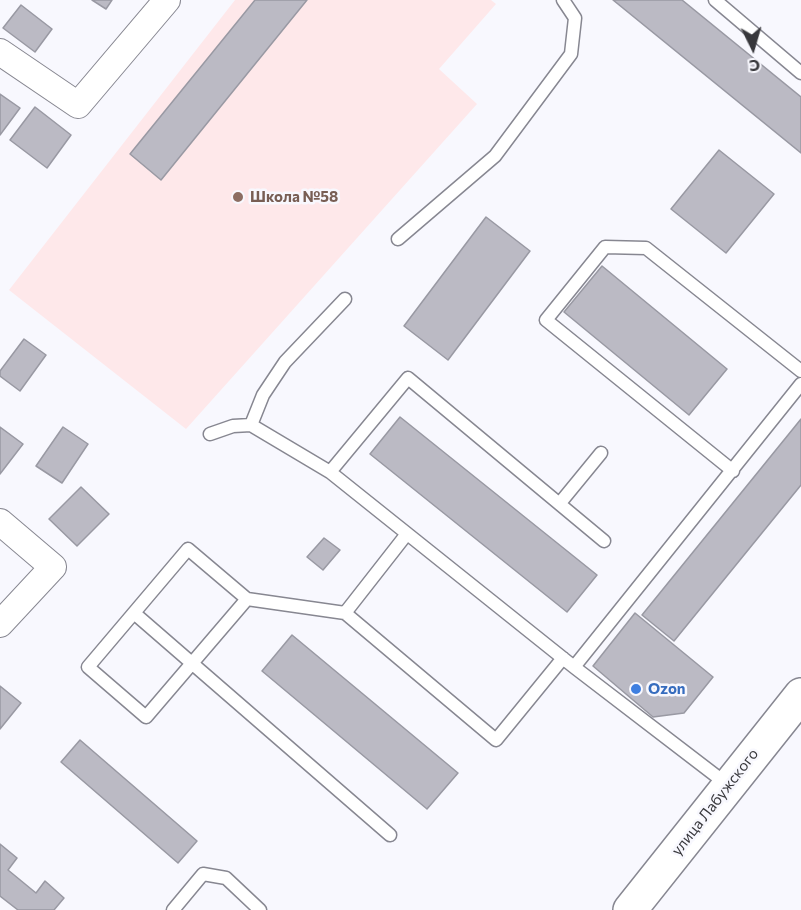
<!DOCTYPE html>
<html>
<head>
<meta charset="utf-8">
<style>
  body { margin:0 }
  #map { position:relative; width:801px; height:910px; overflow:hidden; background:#f8f8fe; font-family:Commissioner,sans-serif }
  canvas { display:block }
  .north { position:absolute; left:723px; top:18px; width:60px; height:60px; -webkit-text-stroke:4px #f8f8fe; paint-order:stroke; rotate:175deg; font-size:16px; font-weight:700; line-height:24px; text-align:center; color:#38383c }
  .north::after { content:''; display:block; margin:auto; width:21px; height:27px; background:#38383c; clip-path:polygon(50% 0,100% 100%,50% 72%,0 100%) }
</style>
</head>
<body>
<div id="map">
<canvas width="801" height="910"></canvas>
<div class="north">С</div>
</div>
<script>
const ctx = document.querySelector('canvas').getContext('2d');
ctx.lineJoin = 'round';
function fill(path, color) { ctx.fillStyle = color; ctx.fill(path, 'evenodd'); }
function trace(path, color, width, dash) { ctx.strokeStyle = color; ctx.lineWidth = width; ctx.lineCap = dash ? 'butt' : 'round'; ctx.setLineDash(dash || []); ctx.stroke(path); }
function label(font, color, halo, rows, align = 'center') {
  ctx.font = font + ' Commissioner,sans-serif'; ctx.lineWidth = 5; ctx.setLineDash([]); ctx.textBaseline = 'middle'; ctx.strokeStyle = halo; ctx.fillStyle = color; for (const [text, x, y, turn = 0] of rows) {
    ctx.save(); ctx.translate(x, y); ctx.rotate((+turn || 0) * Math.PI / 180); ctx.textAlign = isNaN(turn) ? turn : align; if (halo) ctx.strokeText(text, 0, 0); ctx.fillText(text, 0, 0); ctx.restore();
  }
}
const education = new Path2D(`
  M235,0H491L496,4L439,69L477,104L186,429L9,290Z`);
const building = new Path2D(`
  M92,0H112L106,9Z
  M255,0H307L161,180L130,154Z
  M613,0H682L801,97V153Z
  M21,5L52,29L35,52L3,28Z
  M0,94L20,108L0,135Z
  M35,107L71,135L47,168L10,140Z
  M719,150L774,194L726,253L671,209Z
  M486,217L530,251L448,360L404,326Z
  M602,266L727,369L689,415L564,312Z
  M24,339L46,355L20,391L0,376V371Z
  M400,417L597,575L567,612L370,454Z
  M801,419V485L674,641L642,615Z
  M0,427L23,444L0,474Z
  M63,427L88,444L62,483L36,466Z
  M81,487L109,514L77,546L49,519Z
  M324,538L340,550L323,570L307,557Z
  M635,613L713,677L684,713L653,717L593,666Z
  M292,635L458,773L427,809L262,671Z
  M0,686L21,703L0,729Z
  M80,740L197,841L178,863L61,762Z
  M0,844L17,858L8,870L36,893L45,881L64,898L54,910H18L0,896Z`);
const lane = new Path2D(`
  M715,0L801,73
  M398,239L495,156L571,54L575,18L563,0
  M251,425L263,395L285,362L345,299
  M210,434L233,426L251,425L330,472L574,667L728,785
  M733,471L546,320L605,247L646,248L801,371
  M330,472L408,378L604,541
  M560,503L601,453
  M406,535L345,613L496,740L563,658
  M247,599L146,717L88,667L188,549L247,599L345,613
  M134,613L390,835
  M574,667L801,384
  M173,910L203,874L226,878L260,910`);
const street = new Path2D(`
  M0,52L78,105L167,0
  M0,522L53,567L0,624`);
const secondary = new Path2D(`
  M630,910L801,695`);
const markers = [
  [238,197,6,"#8d6e63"],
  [636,689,6,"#3f7fe0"]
];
const educationNames = [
  ["Школа №58",250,197]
];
const shopNames = [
  ["Ozon",648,689]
];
const streetNames = [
  ["улица Лабужского",715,802,-52]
];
fill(education, '#fee8ea');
fill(building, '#bbbac4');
trace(building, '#9999a3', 1.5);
trace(lane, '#878791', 15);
trace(street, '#878791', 28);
trace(secondary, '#878791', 36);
trace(lane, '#fff', 12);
trace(street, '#fff', 26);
trace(secondary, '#fff', 33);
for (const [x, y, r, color] of markers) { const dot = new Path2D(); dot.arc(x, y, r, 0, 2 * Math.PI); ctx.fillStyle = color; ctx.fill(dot); trace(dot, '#f8f8fe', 2); }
label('bold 15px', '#785e54', '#f8f8fe', educationNames, 'left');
label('bold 15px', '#366cbe', '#f8f8fe', shopNames, 'left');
label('15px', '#38383c', '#f8f8fe', streetNames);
</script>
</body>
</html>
